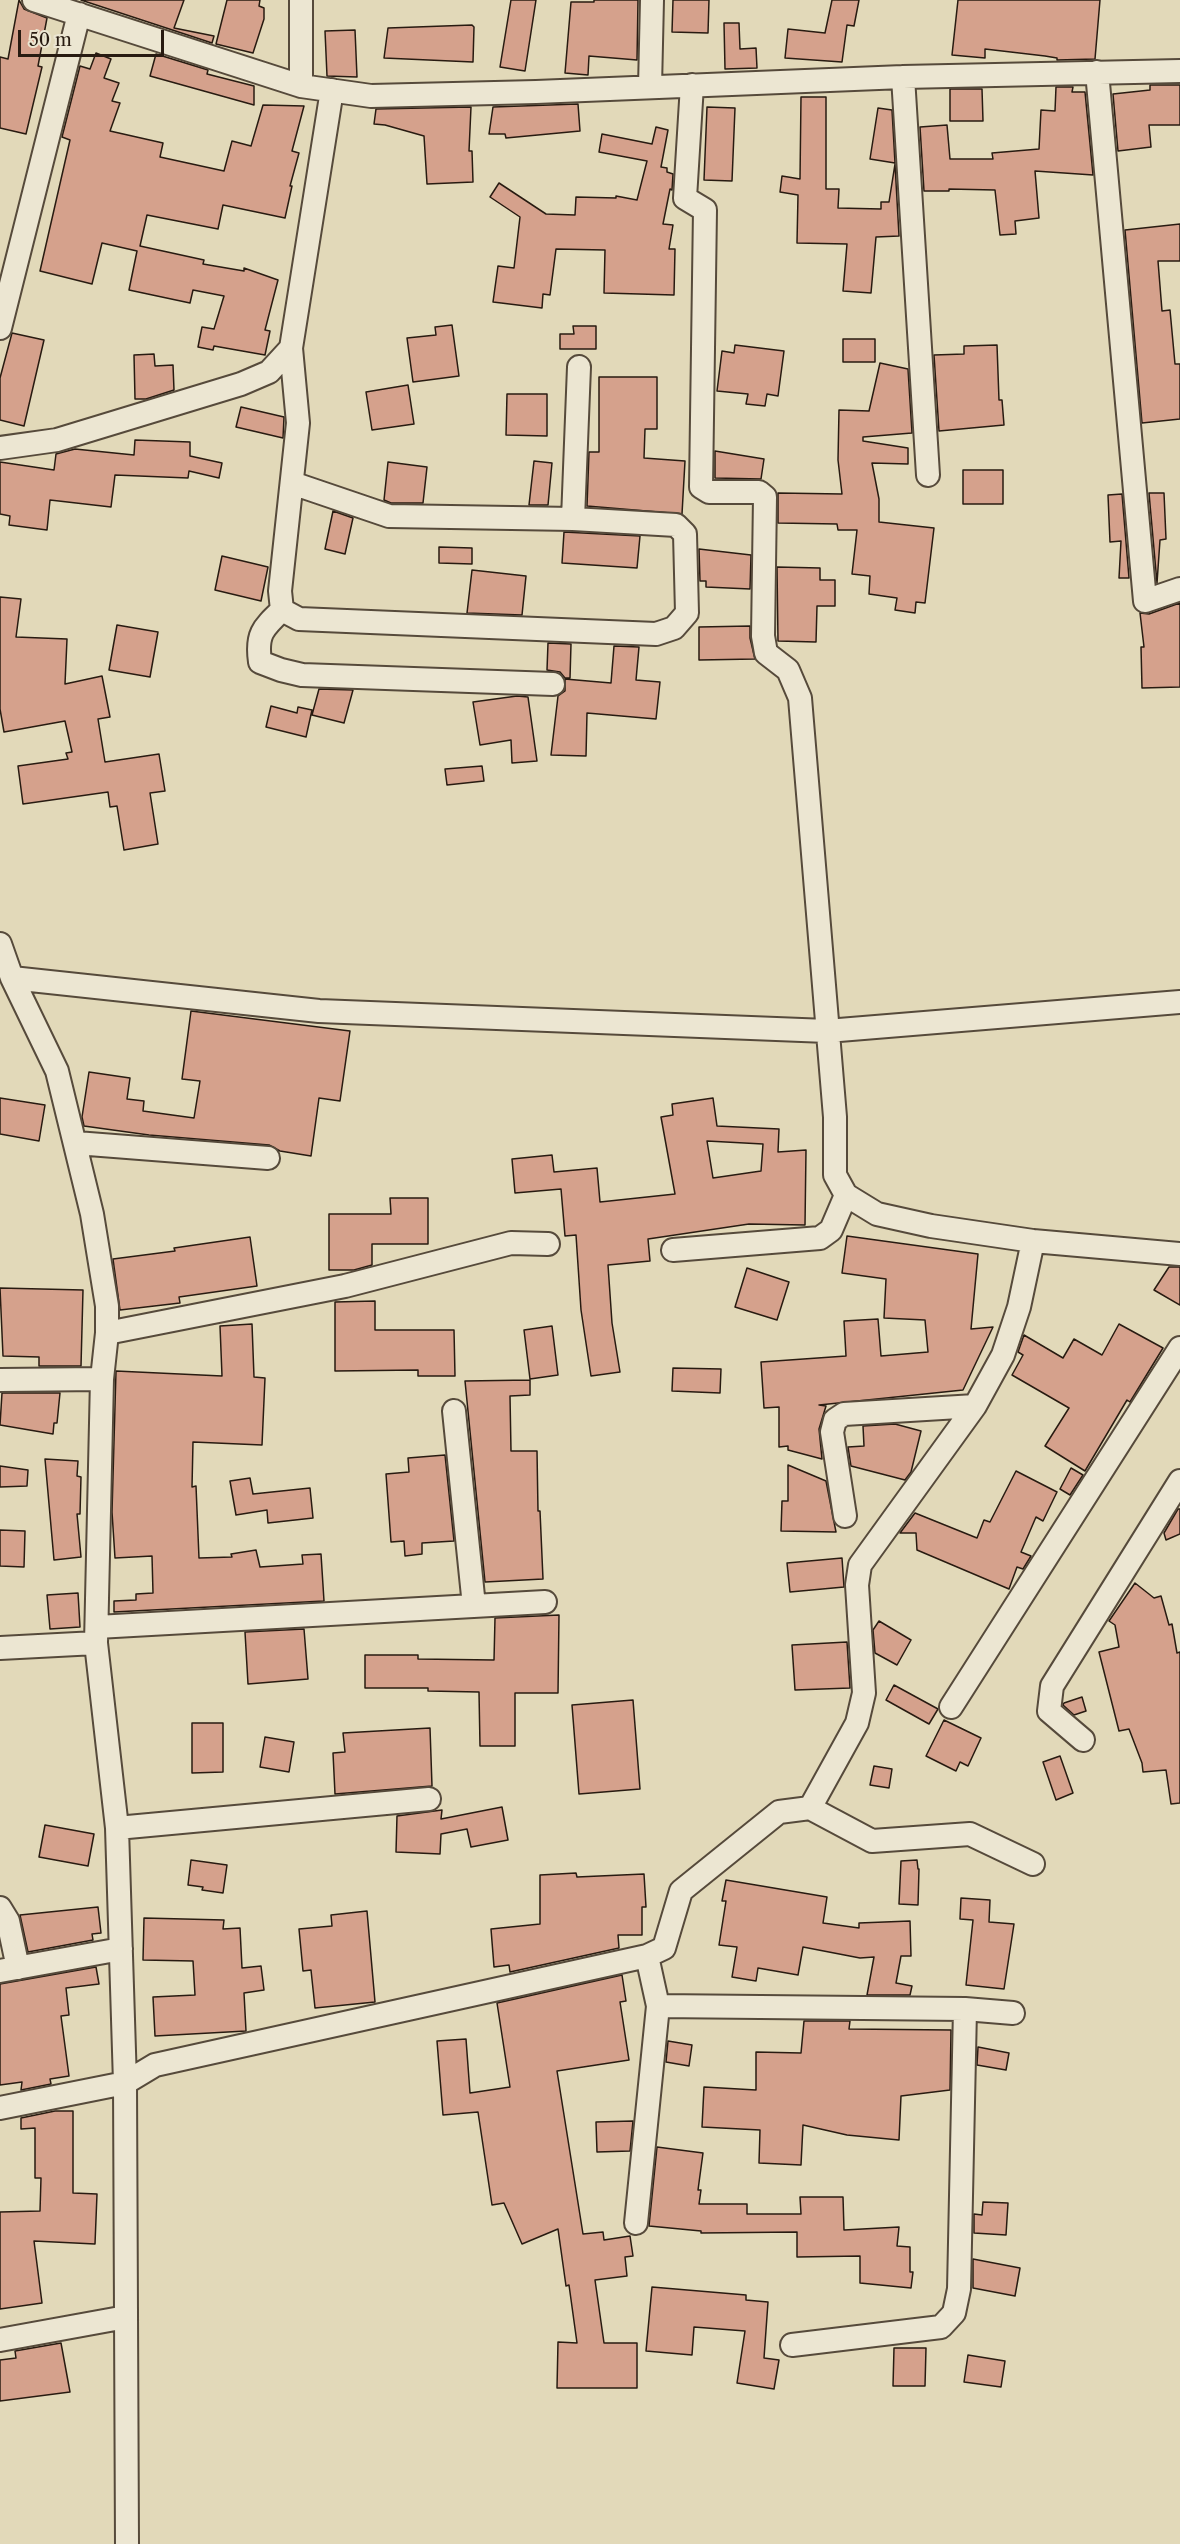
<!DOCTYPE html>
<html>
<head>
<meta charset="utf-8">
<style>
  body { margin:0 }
  #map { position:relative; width:1180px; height:2544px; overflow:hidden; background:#e2d9b9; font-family:"Libre Caslon Text",serif }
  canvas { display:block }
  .scale { position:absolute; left:18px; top:30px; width:146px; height:27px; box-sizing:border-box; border:3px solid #281b11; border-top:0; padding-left:8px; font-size:18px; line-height:21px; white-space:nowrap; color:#281b11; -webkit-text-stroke:4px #ece6d2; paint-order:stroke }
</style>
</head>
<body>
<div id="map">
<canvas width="1180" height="2544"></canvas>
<div class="scale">50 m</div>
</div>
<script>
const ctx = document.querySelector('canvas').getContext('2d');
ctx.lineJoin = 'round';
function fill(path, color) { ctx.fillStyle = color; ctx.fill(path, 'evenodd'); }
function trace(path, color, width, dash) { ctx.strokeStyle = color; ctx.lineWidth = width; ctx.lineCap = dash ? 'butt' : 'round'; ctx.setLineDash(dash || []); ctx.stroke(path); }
const building = new Path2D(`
  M19,0L24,9L47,18L38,66L42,67L26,134L0,128V57L8,59Z
  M81,0H184L174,28L214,36L212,43Z
  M227,0H260L259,6L264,8V19L253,53L216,44Z
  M511,0H536L525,71L500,67Z
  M594,0H638L637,60L589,56L588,75L565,73L571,2H594Z
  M673,0H709L708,33L672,32Z
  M832,0H859L854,26L847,25L842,62L785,58L788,29L825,33Z
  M958,0H1100L1095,59L1057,60V58L1045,56L985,49V58L952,55Z
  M724,23H739L740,49L756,48L757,68L725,69Z
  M472,25L474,27L473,62L384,58L388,28Z
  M355,30L357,77L327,76L325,31Z
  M96,53L111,59L104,78L119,83L112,101L120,103L110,131L163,143L160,157L224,171L232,141L251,146L263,105L304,106L292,151L299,153L290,186H292L285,218L223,205L218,229L147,215L140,246L204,260L203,264L244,271V268L278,280L265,330L270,331L265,355L214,346L213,350L198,347L202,327L214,329L224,296L193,290L190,303L129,290L137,251L102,243L92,284L40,271L70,140L62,137L80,66L90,69Z
  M156,54L208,70L207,74L254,86V105L150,76Z
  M1150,85H1180V125H1149L1151,147L1118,151L1113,94L1150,90Z
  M1056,87H1073L1072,92H1085L1093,175L1035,171L1039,218L1015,221L1016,234L1000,235L995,190L949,189V191H924L920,127L947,125L950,159H993L992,153L1039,149L1041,110L1055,111Z
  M950,89H982L983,121H950Z
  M801,97H826V189H839L838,208L881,209V202H889L895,164L899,236L876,237L871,293L843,291L847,244L797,243L798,195L780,192L782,176L800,179Z
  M578,104L580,131L506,138L505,134H489L493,107Z
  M471,107L469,151H472L473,182L427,184L424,136L385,125L374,124L376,109Z
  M707,107L735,108L732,181L704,180Z
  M878,108L892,110L895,163L870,159Z
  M656,127L668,130L661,167L667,168V172L673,174L672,190L670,189L663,224L673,225L669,249H675L674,295L604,293L605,250L556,249L550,295L543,294L542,308L493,302L498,266L514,268L520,217L490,197L499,183L546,214L575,215L576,197L616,198V196L637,200L647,161L599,152L602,134L652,144Z
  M1180,224V261H1158L1162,311L1170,310L1175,364H1180V419L1142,423L1125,230Z
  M452,325L459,376L413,382L407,338L436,335L435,327Z
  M573,326H596V349H560V334H574Z
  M12,333L44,340L24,426L0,420V378Z
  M843,339H875V362H843Z
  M735,345L784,351L778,396L767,394L765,406L746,404L748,394L717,391L722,351L734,353Z
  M997,345L999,400H1002L1004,425L939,431L934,355L964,354V346Z
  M154,354L155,366L173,365L174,390L146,399H135L134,355Z
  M880,363L908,369L912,433L863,437V441L908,448V464L872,463L879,499V522L934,528L925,603L916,602L915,613L895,610L897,598L869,594L870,576L852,574L857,530H838L837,524L778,523V493L842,494L838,460L839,410L869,411Z
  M599,377H657V429H645L644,458L685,461L682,514L587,506L589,452H599Z
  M408,385L414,424L372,430L366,392Z
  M507,394H547V436L506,435Z
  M241,407L284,417L283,438L236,427Z
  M135,440L190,442V456L222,463L219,478L189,471L188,478L115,475L111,507L50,500L47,530L9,525L10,516L0,514V462L54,470L56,454L75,449L134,455Z
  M715,451L764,459L761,479L715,478Z
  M534,461L552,463L548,505H529Z
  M388,462L427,467L423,503H391L384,500Z
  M963,470H1003V504H963Z
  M1149,493H1164L1166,539L1160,540L1157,583Z
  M1122,494L1129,578H1119L1121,541L1110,542L1108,495Z
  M333,511L353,518L345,554L325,549Z
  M564,532L640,536L637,568L562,563Z
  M439,547L472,548V564L439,563Z
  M699,549L751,555L750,589L706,587V581H700Z
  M222,556L268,567L261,601L215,590Z
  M777,567L820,568V580H835V606H817L816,642L778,641Z
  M472,570L526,576L522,615L467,613Z
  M0,597L21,599L16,637L67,639L65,684L102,676L110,717L98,719L105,762L159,754L165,791L150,793L158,844L124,850L117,806L110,807L108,792L23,804L18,766L68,759L66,753L72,752L65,721L4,732L0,709Z
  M1180,603V687L1142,688L1141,647H1144L1140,613L1149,614Z
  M117,625L158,632L150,677L109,670Z
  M750,626V638L755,659L699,660V627Z
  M548,643L571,644L570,678H565L560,672L547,670Z
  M614,646L639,647L636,680L660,682L656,719L587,713L586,756L551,755L558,696L565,691V679L611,683Z
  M319,689L353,690L344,723L312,715Z
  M517,696L528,697L537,761L512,763L511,740L480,745L473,702Z
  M271,706L297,713L298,707L312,710L306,737L266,727Z
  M482,766L484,781L447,785L445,769Z
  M191,1011L350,1031L340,1101L319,1098L311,1156L280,1151L269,1145L149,1135L84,1126L82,1117L89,1072L130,1078L127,1099L144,1101L143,1111L194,1118L200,1081L182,1079Z
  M0,1098L45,1105L39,1141L0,1134Z
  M713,1098L717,1126L779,1129L778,1152L806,1150L805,1225L749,1224L648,1239L650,1261L608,1265L612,1323L620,1372L591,1376L581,1310L576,1235L565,1236L561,1189L515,1193L512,1159L552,1155L554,1172L597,1168L600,1202L675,1194L661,1117L673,1115L672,1104ZM707,1141L763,1144L761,1171L713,1178Z
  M390,1198H428V1244H372V1265L354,1270H329V1214H391Z
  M847,1236L978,1254L971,1329L993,1327L963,1390L819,1405L826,1406L819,1429L822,1459L788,1450V1446L779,1447V1407L764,1408L761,1362L846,1356L844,1321L878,1319L881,1356L928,1352L925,1320L884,1318L886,1279L842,1273Z
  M250,1237L257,1286L179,1297L180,1303L120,1310L113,1259L175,1251L174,1248Z
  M1169,1267H1180V1305L1154,1290Z
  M747,1268L789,1282L777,1320L735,1307Z
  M0,1288L83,1290L81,1366H39V1357L3,1356Z
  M375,1301V1330H454L455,1376H418V1370L335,1371V1302Z
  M252,1324L254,1377L265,1378L262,1445L193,1442L192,1487L196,1486L199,1558L232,1557L231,1554L256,1550L260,1567L303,1564L302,1555L321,1554L324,1601L114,1612V1601L136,1600V1594L153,1593L152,1556L115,1558L112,1512L116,1371L222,1376L220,1326Z
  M1119,1324L1163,1348L1130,1402L1127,1400L1085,1471L1045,1446L1069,1408L1012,1375L1023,1355L1018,1352L1024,1335L1063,1358L1074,1339L1102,1355Z
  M552,1326L558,1375L530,1379L524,1330Z
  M673,1368L721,1369L720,1393L672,1391Z
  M530,1380V1395L510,1396L511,1451H537L538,1511H540L543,1579L485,1582L465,1381Z
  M2,1393H60L57,1423H54L53,1434L0,1425Z
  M895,1424L921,1431L911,1472L905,1480L851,1466L848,1447L864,1446L863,1426Z
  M445,1455L454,1541L422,1543V1554L405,1556L404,1541L391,1542L386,1474L409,1472L408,1458Z
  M45,1459L78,1461L77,1476L81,1477L80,1514H77L81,1557L54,1560Z
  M788,1465L826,1481L836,1532L781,1531L782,1501H788Z
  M0,1466L28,1470L27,1486L0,1487Z
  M1071,1468L1083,1475L1070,1495L1060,1489Z
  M1016,1471L1057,1492L1043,1521L1036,1517L1021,1552L1031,1556L1023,1569L1017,1567L1009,1589L917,1550L916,1533H900L915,1513L977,1538L984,1520L990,1522Z
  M250,1478L253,1494L310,1488L313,1518L268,1523L267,1510L236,1515L230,1481Z
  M1178,1509H1180V1534L1166,1540L1164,1533Z
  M0,1530L25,1531L24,1567L0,1566Z
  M842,1558L844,1587L790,1592L787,1563Z
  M1135,1583L1154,1598L1161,1596L1169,1625L1172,1624L1177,1653L1180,1652V1803L1171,1804L1166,1770L1143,1772L1142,1763L1129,1729L1119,1731L1099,1652L1119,1647L1115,1625L1109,1621Z
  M78,1593L80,1627L50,1629L47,1595Z
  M559,1615L558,1693H515V1746H480L479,1692L428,1691V1688H365V1655H418V1659L494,1660L495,1618Z
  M879,1621L911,1640L897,1665L875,1653L873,1630Z
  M304,1629L308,1679L248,1684L245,1632Z
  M847,1642L850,1688L795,1690L792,1645Z
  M894,1685L938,1709L929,1724L886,1700Z
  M1082,1697L1086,1711L1074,1715L1063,1705L1064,1703Z
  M633,1700L640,1789L579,1794L572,1705Z
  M944,1720L981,1738L968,1766L960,1762L956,1771L926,1756Z
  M192,1723H223V1772L192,1773Z
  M430,1728L432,1786L335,1794L333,1753L345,1752L343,1733Z
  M265,1737L294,1742L289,1772L260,1767Z
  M1060,1756L1073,1793L1056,1800L1043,1762Z
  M874,1766L892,1769L889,1788L870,1785Z
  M502,1807L508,1840L471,1847L467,1829L441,1834L440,1854L396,1852L397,1816L442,1810L441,1819Z
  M45,1825L94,1834L88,1866L39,1857Z
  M191,1860L227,1865L223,1893L202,1890L203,1887L188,1885Z
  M917,1860L918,1869H919L918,1905L899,1904L901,1861Z
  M576,1873L577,1877L644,1874L646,1907H642V1935H618L619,1948L510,1972L509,1965L494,1967L491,1929L540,1924V1875Z
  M726,1880L827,1897L823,1923L859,1928V1923L910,1921L911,1956H901L896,1983L912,1986L910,1995H867L874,1957L860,1958L803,1947L798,1975L758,1968L756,1981L732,1977L737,1947L719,1945L726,1901H722Z
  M961,1898L990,1900L989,1922L1014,1924L1004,1989L966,1985L973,1920L960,1919Z
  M98,1907L101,1933L92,1934L93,1940L28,1952L20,1915Z
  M367,1911L375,2002L315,2008L311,1970L303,1971L299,1929L332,1926L331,1915Z
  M144,1918L224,1920L223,1929L240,1928L242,1968L261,1966L264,1990L244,1993L246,2031L155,2036L153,1997L195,1995L193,1961L143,1960Z
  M96,1967L99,1984L66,1988L69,2015L61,2016L69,2076L50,2079L51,2084L21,2090L22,2082L0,2085V1984Z
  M622,1975L626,2001L620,2002L629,2060L557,2071L583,2234L603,2232L604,2240L630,2236L633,2256L625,2257L627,2276L595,2280L604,2343H637V2388H557L558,2342L577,2343L569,2285L566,2286L558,2229L522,2244L504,2203L492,2205L478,2112L443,2115L437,2041L466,2039L470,2093L510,2087L497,2003Z
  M804,2021H850L849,2029L951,2030L950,2090L901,2096L899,2140L847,2135L803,2125L801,2165L759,2163L760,2130L702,2127L704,2087L756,2090V2052L801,2053Z
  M668,2041L692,2045L689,2066L666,2062Z
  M978,2047L1009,2053L1006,2070L977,2065Z
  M55,2111H73V2193L97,2194L95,2244L34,2241L42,2303L0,2309V2212L40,2211L41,2178H35V2128L21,2129V2118Z
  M633,2121L630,2151L597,2152L596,2122Z
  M657,2147L703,2153L698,2190H701L699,2204H747V2214H801L800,2197H843L844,2230L899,2227L897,2246L910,2247V2272H913L911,2288L860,2283V2256L797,2257V2232L701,2233V2231L649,2226Z
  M983,2202L1008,2203L1006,2235L974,2233V2214L982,2215Z
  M973,2259L1020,2268L1015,2296L973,2288Z
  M652,2287L746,2295V2300L768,2302L764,2358L779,2360L774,2389L737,2383L745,2331L694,2327L692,2355L646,2351Z
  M61,2343L70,2392L0,2401V2360L16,2358L15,2351Z
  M894,2348H926L925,2386H893Z
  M968,2355L1005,2361L1001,2387L964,2382Z`);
const street = new Path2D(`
  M34,0L301,86L371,96L536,92L903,77L1180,71
  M301,0V86
  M1097,72L1145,601L1180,589
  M903,77L928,475
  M692,85L685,198L705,210L701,487L709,492H759L765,497L763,636L766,653L788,670L800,698L835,1117V1175L846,1195L877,1214L931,1226L1033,1241L1180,1254
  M650,87L652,0
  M0,328L79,14
  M291,348L298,423L280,591L282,610L299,619L656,634L674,628L687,613L685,534L676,525L573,519L389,516L292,483
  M0,448L57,440L241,384L269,372L291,348L332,90
  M573,519L579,367
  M282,610C263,628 256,634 260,662L281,670L302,675L553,684
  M0,944L12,978L57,1071L92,1214L107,1306V1333L102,1379L96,1643L117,1828L125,2083L127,2544
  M12,978L319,1011L827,1031L1180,1002
  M76,1143L268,1158
  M673,1250L820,1238L831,1230L846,1195
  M107,1333L345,1286L511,1243L548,1244
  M0,1380L102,1379
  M454,1411L474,1606
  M845,1516L832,1432L835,1420L844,1414L975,1406
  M97,1627L545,1602
  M0,1648L96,1643
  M951,1707L1180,1348
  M1083,1740L1049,1711L1052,1686L1180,1481
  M810,1808L857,1723L864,1693L857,1585L860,1565L975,1406L1003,1355L1019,1307L1033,1241
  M117,1828L429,1799
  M0,1908L8,1921L18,1968
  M647,1956L664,1948L681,1891L779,1812L810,1808L872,1841L970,1834L1033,1864
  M0,1971L121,1949
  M0,2108L125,2083L155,2065L647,1956L658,2006L965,2009L1013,2013
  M636,2223L658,2006
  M0,2340L126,2317
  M792,2345L941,2327L954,2313L959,2289L965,2009`);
fill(building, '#d5a18c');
trace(building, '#281b11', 1.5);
trace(street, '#564a3b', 26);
trace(street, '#ece6d2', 22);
</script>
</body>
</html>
